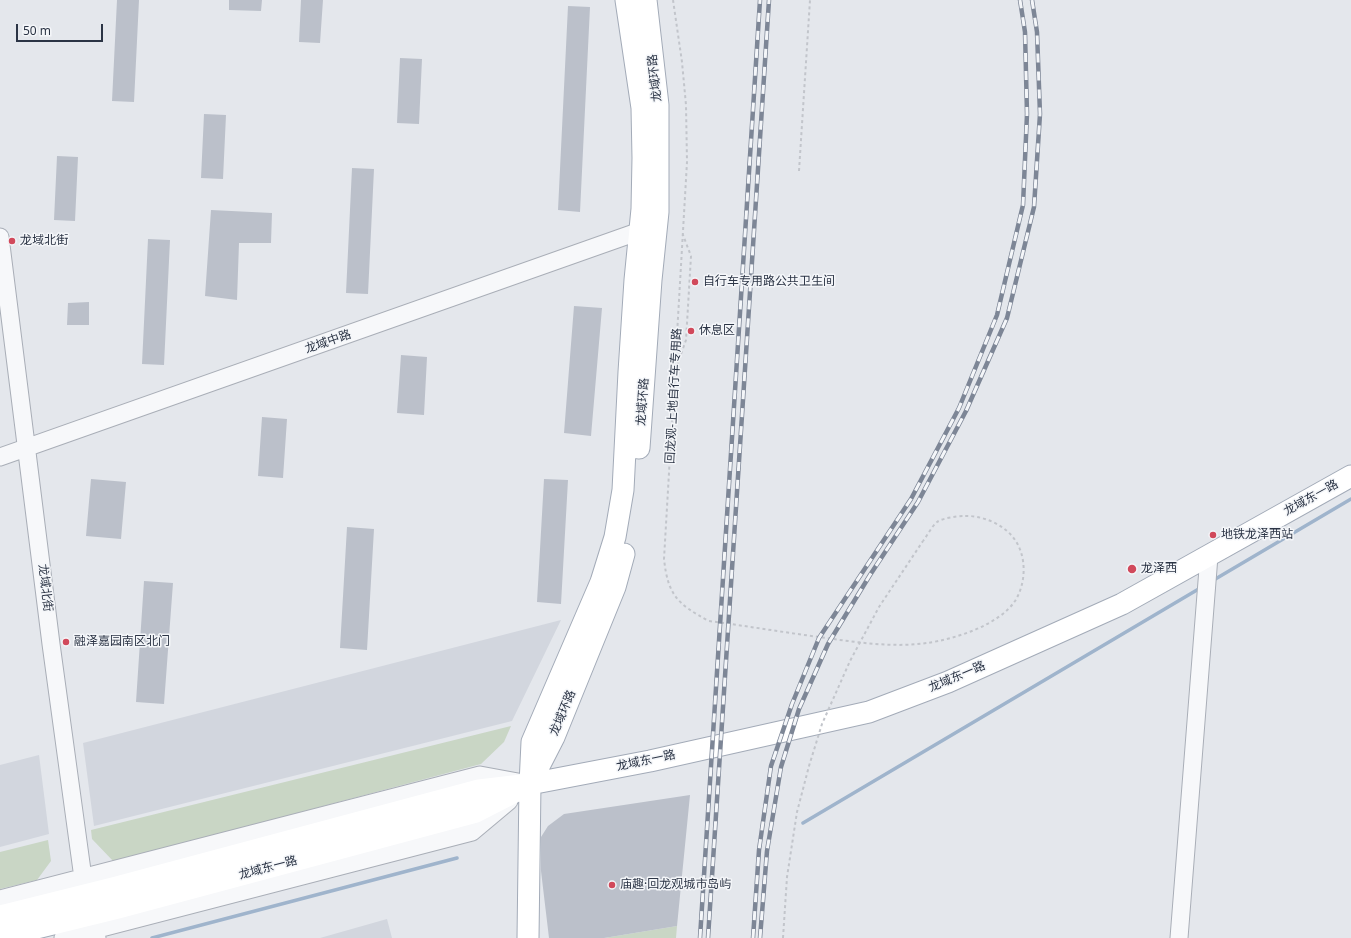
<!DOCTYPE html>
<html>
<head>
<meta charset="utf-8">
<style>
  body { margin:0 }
  #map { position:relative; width:1351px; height:938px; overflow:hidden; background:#e4e7ec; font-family:"Noto Sans",sans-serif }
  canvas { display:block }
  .scale { position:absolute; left:16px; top:24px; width:87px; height:18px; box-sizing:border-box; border:2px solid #2b3445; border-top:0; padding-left:5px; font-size:12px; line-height:14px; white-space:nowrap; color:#2b3445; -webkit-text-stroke:3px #f4f6f9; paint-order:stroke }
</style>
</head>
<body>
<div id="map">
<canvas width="1351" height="938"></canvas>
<div class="scale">50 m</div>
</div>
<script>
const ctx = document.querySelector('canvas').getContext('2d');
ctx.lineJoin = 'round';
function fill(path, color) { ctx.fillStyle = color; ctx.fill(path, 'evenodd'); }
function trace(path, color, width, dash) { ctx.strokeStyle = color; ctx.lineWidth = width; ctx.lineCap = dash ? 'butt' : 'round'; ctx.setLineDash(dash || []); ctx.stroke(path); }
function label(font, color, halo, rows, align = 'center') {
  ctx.font = font + ' "Noto Sans","Noto Sans SC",sans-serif'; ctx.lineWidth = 3; ctx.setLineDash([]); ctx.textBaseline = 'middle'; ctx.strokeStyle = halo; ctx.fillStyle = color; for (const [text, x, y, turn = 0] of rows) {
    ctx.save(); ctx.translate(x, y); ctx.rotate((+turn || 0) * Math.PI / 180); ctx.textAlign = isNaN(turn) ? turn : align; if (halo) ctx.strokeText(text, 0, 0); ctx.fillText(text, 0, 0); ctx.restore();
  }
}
const built = new Path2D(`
  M561,620L512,721L94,826L83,743Z
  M39,755L49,834L0,847V765Z
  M387,919L392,938H320Z`);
const green = new Path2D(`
  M511,726L504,742L481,764L114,862L92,839L91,830Z
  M48,840L51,861L37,880L0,889V852Z
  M677,926L676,938H604Z`);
const stream = new Path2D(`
  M1212,581L1351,499
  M803,823L1202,587
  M152,938L457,858`);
const building = new Path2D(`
  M117,0H139L134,102L112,101Z
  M229,0H262L261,11L229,10Z
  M301,0H323L320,43L299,42Z
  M568,6L590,7L580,212L558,210Z
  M400,58L422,59L419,124L397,123Z
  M204,114L226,115L223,179L201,178Z
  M57,156L78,157L75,221L54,220Z
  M352,168L374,169L368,294L346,293Z
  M211,210L272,213L271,243H239L237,300L205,296Z
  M148,239L170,240L164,365L142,364Z
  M89,302V325H67L68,303Z
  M574,306L602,308L591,436L564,433Z
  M401,355L427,357L424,415L397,413Z
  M262,417L287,419L283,478L258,476Z
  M91,479L126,482L121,539L86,536Z
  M544,479L568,480L561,604L537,602Z
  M347,527L374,529L367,650L340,648Z
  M144,581L173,583L164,704L136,702Z
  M690,795L677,926L604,938H549L541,871V837L548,826L564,814Z`);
const path = new Path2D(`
  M673,0L682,62L686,105L687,162L664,559C668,595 677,604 709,621C746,626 782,632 819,637C855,642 891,648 927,643C955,639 999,625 1015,601C1027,582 1027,553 1012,536C1001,523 980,515 964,516C957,516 943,518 937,522C932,526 927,536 923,541
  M799,171L810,0
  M677,365L686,340L691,256L683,235`);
const minor = new Path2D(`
  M0,237L51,644L83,878L86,895L97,938
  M0,457L640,231L652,232
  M0,899L480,775L518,782
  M63,938L472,832L509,801
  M1179,938L1209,556`);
const major = new Path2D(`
  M639,448L651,280L658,212V105L646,0
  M533,778L554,737L615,587L624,554
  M0,916L113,888L479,790L530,784L650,761L869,712L948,682L1122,604L1351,476
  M0,937L118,908L476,812L519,790
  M528,938L530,784L532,742L601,582L615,537L623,490L629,372L635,280L642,209L643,158L642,108L626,0`);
const rail = new Path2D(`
  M700,938L760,0
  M708,938L769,0
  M753,938L759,850L771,766L792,704L819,638L911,499L959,408L997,315L1023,205L1027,114L1025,32L1020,0
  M760,938L767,851L781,767L799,709L828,644L870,575L918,502L966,411L1007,318L1034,207L1040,114L1037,32L1032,0`);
const pathBridge = new Path2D(`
  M783,938L787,877L797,812L809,766L822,724L850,661L879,607L923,541`);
const markers = [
  [12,241,4,"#d1495b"],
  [695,282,4,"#d1495b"],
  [691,331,4,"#d1495b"],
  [1213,535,4,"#d1495b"],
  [1132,569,5,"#d1495b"],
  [66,642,4,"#d1495b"],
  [612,885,4,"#d1495b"]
];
const streetNames = [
  ["龙域环路",655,78,-96],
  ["龙域中路",328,342,-19],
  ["回龙观-上地自行车专用路",674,396,-87],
  ["龙域环路",643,402,-86],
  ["龙域东一路",1311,498,-29],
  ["龙域北街",45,588,83],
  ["龙域东一路",957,677,-23],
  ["龙域环路",563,713,-67],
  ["龙域东一路",646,761,-12],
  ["龙域东一路",268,868,-15]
];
const poiNames = [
  ["龙域北街",20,241],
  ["自行车专用路公共卫生间",703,282],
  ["休息区",699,331],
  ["地铁龙泽西站",1221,535],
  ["龙泽西",1141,569],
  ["融泽嘉园南区北门",74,642],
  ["庙趣·回龙观城市岛屿",620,885]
];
fill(built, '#d2d6de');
fill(green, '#c9d6c5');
trace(stream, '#9fb4cc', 3.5);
fill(building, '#bbc0ca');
trace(minor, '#a9aeb7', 19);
trace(major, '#a3abb8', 23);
trace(path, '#c2c5cb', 2, [3, 3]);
trace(minor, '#f7f8fa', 17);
trace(major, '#fff', 21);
trace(rail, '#7d8696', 4.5);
trace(rail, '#f4f6f9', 3, [9]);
trace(pathBridge, '#c2c5cb', 2, [3, 3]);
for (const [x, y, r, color] of markers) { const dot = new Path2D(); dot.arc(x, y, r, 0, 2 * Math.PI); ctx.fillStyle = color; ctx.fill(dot); trace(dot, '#f4f6f9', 1.5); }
label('12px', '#2b3445', '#f4f6f9', streetNames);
label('12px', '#2b3445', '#f4f6f9', poiNames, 'left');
</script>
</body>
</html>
